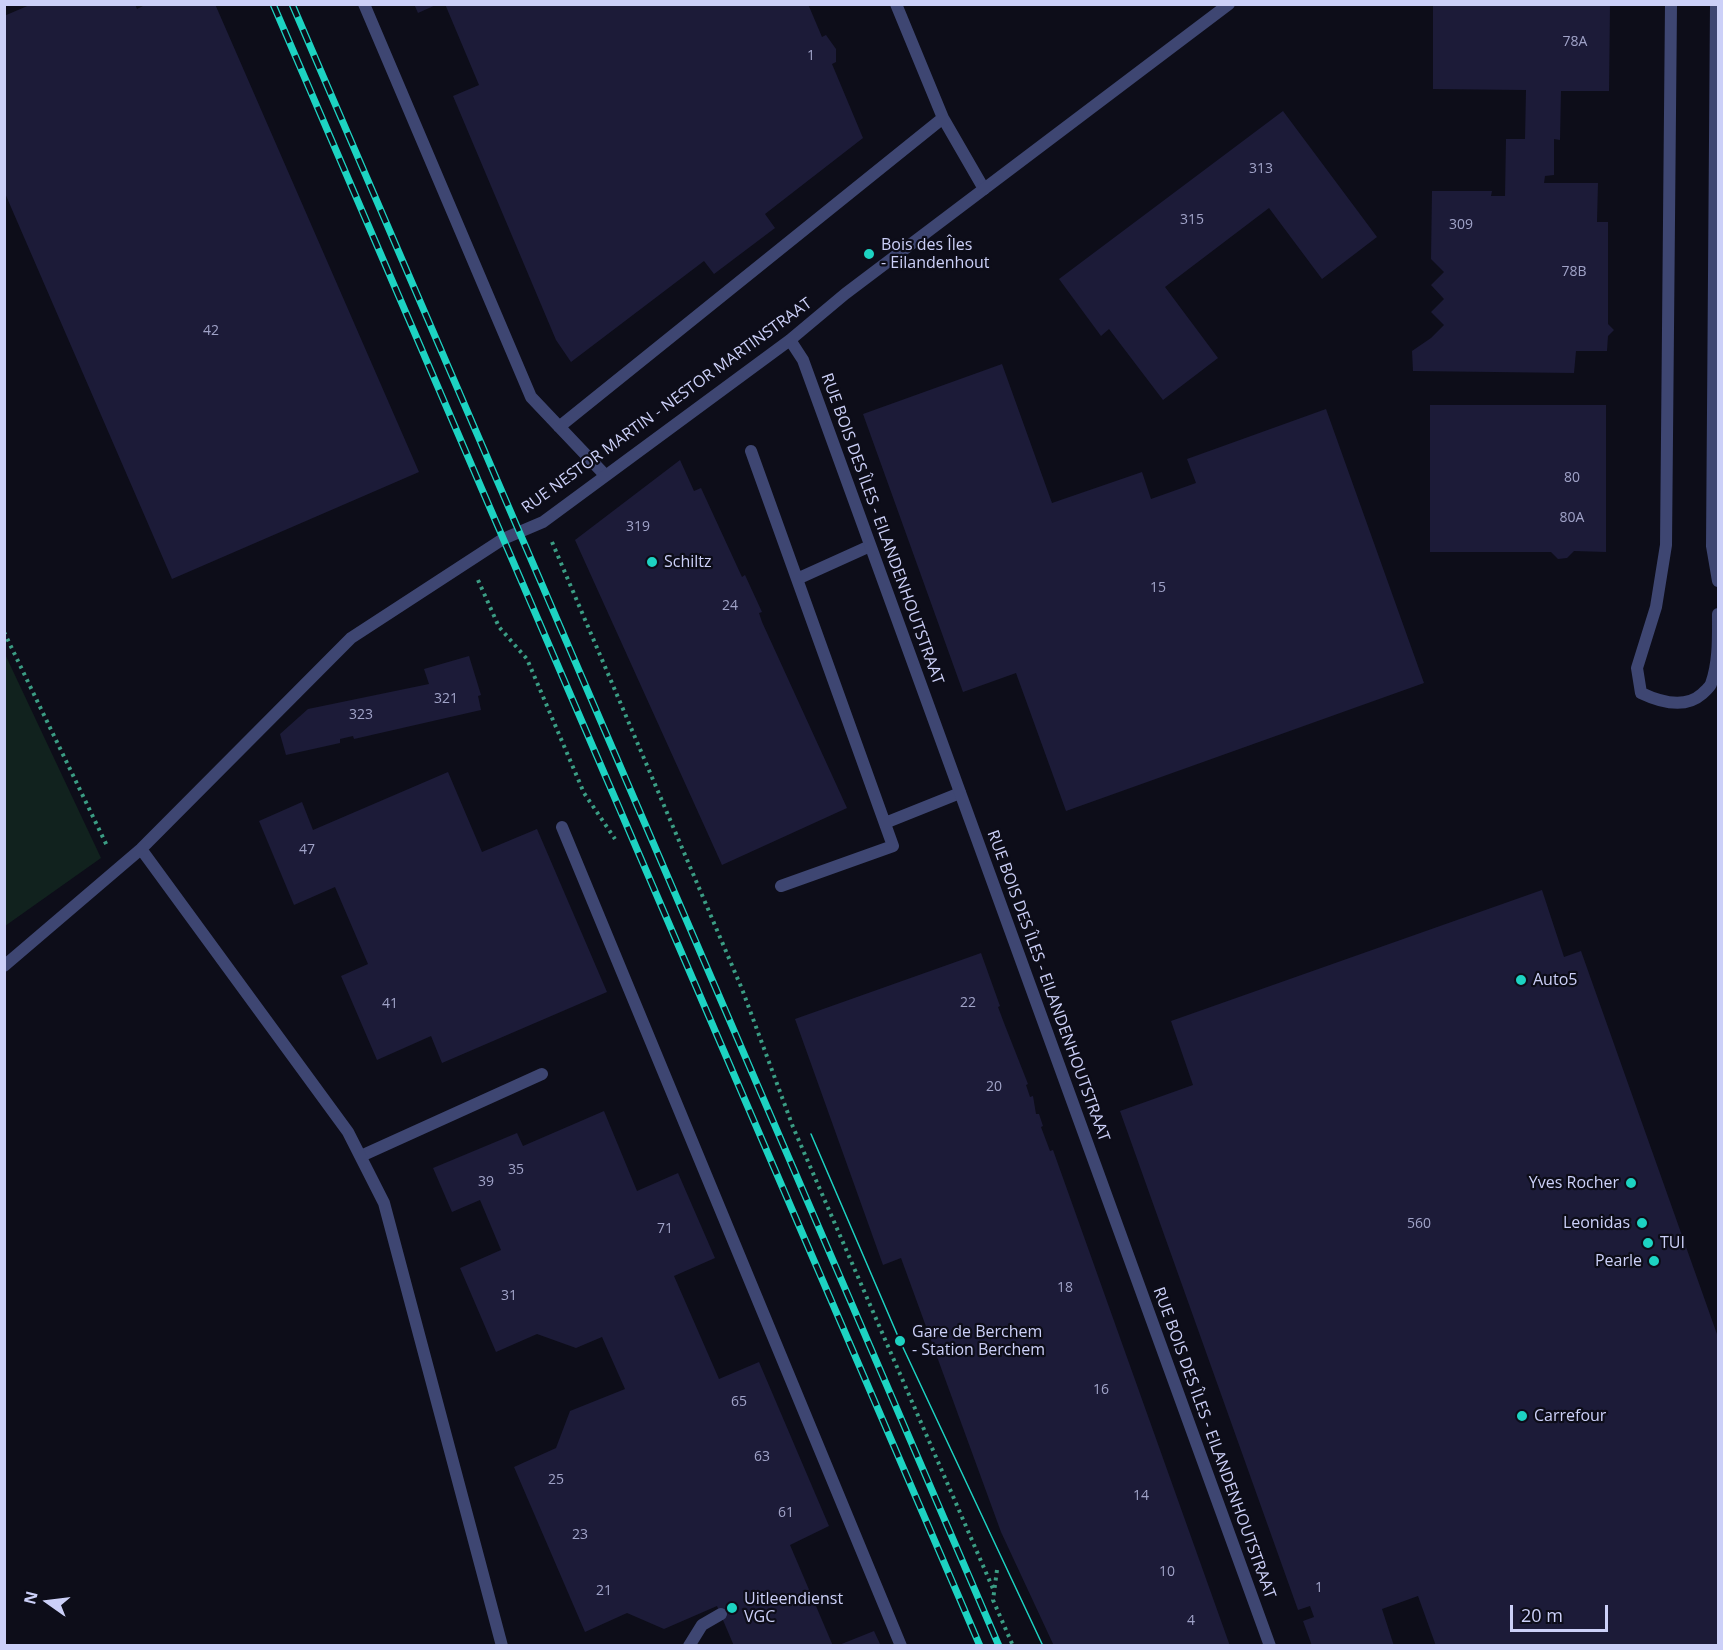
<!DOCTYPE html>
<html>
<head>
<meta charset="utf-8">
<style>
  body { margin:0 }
  #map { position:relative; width:1723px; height:1650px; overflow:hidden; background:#0d0d19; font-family:"Open Sans",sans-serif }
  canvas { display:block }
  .frame { position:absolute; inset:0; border:6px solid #ccd0f8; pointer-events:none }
  .north { position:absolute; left:18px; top:1572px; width:60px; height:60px; -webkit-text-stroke:4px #0d0d19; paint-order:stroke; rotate:284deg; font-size:16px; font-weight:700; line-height:24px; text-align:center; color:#ccd0f8 }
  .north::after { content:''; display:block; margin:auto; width:21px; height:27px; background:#ccd0f8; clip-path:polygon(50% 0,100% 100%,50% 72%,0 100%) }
  .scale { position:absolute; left:1510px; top:1605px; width:98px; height:27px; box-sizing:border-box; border:3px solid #ccd0f8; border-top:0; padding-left:8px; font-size:18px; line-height:21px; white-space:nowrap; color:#ccd0f8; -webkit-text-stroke:4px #0d0d19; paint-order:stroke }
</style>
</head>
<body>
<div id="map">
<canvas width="1723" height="1650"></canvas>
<div class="frame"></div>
<div class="north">N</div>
<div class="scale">20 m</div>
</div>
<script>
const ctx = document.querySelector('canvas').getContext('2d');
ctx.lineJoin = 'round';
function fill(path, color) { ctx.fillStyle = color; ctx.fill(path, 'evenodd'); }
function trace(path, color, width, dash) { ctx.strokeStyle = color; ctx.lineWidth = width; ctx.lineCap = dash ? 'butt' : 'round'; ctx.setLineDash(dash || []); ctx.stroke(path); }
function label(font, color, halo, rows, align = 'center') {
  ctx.font = font + ' "Open Sans",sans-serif'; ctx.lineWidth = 4.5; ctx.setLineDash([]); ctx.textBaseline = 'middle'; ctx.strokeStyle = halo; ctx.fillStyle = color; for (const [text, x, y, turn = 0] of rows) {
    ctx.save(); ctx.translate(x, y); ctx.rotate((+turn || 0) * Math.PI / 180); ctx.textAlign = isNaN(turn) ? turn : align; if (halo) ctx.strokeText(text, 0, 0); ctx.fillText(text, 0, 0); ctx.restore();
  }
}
const green = new Path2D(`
  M4,652L101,858L5,926H4Z`);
const building = new Path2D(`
  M32,4H135L137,9L147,4H215L419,472L172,579L4,191V16Z
  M414,4H438L418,13Z
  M445,4H808L822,37L826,35L836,49V62L832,64L863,138L765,214L775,228L714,274L704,261L571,362L556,340L453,96L479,85Z
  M1433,4H1610L1609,91H1561L1560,140L1554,139V175L1545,176L1544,183H1598L1597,222H1608V324L1614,330L1608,336L1607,351H1576L1574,373L1413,371L1412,351L1431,338L1444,325L1431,312L1444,299L1431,285L1444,272L1431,259L1432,191H1492L1491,196H1505L1506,139H1525L1526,90L1433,89Z
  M1283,111L1377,237L1322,279L1269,208L1165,287L1218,358L1163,400L1109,329L1101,336L1059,279Z
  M1002,364L1052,503L1142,472L1151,499L1196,483L1187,459L1326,409L1424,683L1066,811L1016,673L963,692L863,414Z
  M1430,405H1606V552L1574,551L1567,558L1558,559L1551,552H1430Z
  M680,460L694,491L701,488L742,577L745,575L762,612L759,613L762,622L847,808L722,865L575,540Z
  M469,656L481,695L478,696L481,710L354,739L353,736L340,739V743L286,755L280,734L308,709L429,684L424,669Z
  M448,772L482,852L537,829L607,992L442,1063L431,1036L377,1060L341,976L368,964L335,887L294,905L259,821L302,802L313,830Z
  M1542,890L1564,957L1581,951L1718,1337V1646H1436L1418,1596L1382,1609L1394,1646H1312L1303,1621L1314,1617L1310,1606L1298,1610L1120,1111L1193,1085L1171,1021Z
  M981,953L1000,1006L998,1007L1004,1023L1028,1084L1026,1085L1030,1097L1033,1096L1036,1114H1039L1043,1126L1041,1127L1050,1151L1053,1150L1230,1646H1054L1001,1532L901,1258L883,1265L795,1019Z
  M604,1111L637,1191L678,1173L715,1258L674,1276L719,1379L759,1362L829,1526L790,1545L833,1646H734L717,1606L664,1629L627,1613L585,1632L514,1467L556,1448L570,1411L625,1389L602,1337L576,1348L537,1334L496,1352L460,1268L501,1250L480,1200L452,1212L433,1168L517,1133L523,1146Z
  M874,1631L881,1646H839V1645Z`);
const path = new Path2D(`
  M552,542L742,989L793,1127L994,1591
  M478,580L499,627L527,659L584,793L615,839
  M4,632L108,848
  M997,1570L993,1600L1013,1646`);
const service = new Path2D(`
  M364,4L531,397L605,475
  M896,4L943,118L984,189
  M559,427L943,118
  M751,451L797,579
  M885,823L960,793
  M562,827L901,1646
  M781,886L893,846L797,579L870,546
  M361,1156L542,1074
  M689,1646L702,1625L721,1614`);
const minor = new Path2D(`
  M1671,4L1666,545L1656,607L1637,668L1641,693C1660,702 1685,709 1702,694C1705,691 1709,688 1711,684C1719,662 1718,636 1718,614
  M1716,4L1712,546L1718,581
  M790,340L803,360L1270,1646
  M141,849L348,1132L384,1203L502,1646
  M4,966L141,849L351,638L503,539L543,522L790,340L845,294L1229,4`);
const tram = new Path2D(`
  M811,1134L900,1341L1043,1646`);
const rail = new Path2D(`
  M273,4L980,1646
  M292,4L999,1646`);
const markers = [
  [869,254,6,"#1dd3c2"],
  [652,562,6,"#1dd3c2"],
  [1521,980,6,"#1dd3c2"],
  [1631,1183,6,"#1dd3c2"],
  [1642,1223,6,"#1dd3c2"],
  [1648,1243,6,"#1dd3c2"],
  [1654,1261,6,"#1dd3c2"],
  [900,1341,6,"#1dd3c2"],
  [1522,1416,6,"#1dd3c2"],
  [732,1608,6,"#1dd3c2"]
];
const numberNames = [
  ["78A",1575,42],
  ["1",811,56],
  ["313",1261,169],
  ["315",1192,220],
  ["309",1461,225],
  ["78B",1574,272],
  ["42",211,331],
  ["80",1572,478],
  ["80A",1572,518],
  ["319",638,527],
  ["15",1158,588],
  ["24",730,606],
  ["321",446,699],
  ["323",361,715],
  ["47",307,850],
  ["22",968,1003],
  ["41",390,1004],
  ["20",994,1087],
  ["35",516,1170],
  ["39",486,1182],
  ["560",1419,1224],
  ["71",665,1229],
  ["18",1065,1288],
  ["31",509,1296],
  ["16",1101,1390],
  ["65",739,1402],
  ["63",762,1457],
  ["25",556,1480],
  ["14",1141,1496],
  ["61",786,1513],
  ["23",580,1535],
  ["10",1167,1572],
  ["1",1319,1588],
  ["21",604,1591],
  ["4",1191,1621]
];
const poiNames = [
  ["Bois des Îles",881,245],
  ["- Eilandenhout",881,263],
  ["Schiltz",664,562],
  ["Auto5",1533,980],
  ["Yves Rocher",1619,1183,"right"],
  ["Leonidas",1630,1223,"right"],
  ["TUI",1660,1243],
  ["Pearle",1642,1261,"right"],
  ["Gare de Berchem",912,1332],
  ["- Station Berchem",912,1350],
  ["Carrefour",1534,1416],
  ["Uitleendienst",744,1599],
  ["VGC",744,1617]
];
const streetNames = [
  ["RUE NESTOR MARTIN - NESTOR MARTINSTRAAT",667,406,-36],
  ["RUE BOIS DES ÎLES - EILANDENHOUTSTRAAT",882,529,70],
  ["RUE BOIS DES ÎLES - EILANDENHOUTSTRAAT",1048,986,70],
  ["RUE BOIS DES ÎLES - EILANDENHOUTSTRAAT",1214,1443,70]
];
fill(green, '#11221e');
fill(building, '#1c1b38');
trace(path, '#3b9d84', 4, [3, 4.5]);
trace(service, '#3e4672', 12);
trace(minor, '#3e4672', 12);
trace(tram, '#1dd3c2', 1.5);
trace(rail, '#1dd3c2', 7);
trace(rail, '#0d0d19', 4.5, [14]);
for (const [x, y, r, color] of markers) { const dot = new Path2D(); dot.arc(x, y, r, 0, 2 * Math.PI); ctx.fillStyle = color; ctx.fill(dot); trace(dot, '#0d0d19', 2); }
label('14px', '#a0a3c8', null, numberNames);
label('16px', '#ccd0f8', '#0d0d19', poiNames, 'left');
label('16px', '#ccd0f8', '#0d0d19', streetNames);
</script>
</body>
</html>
